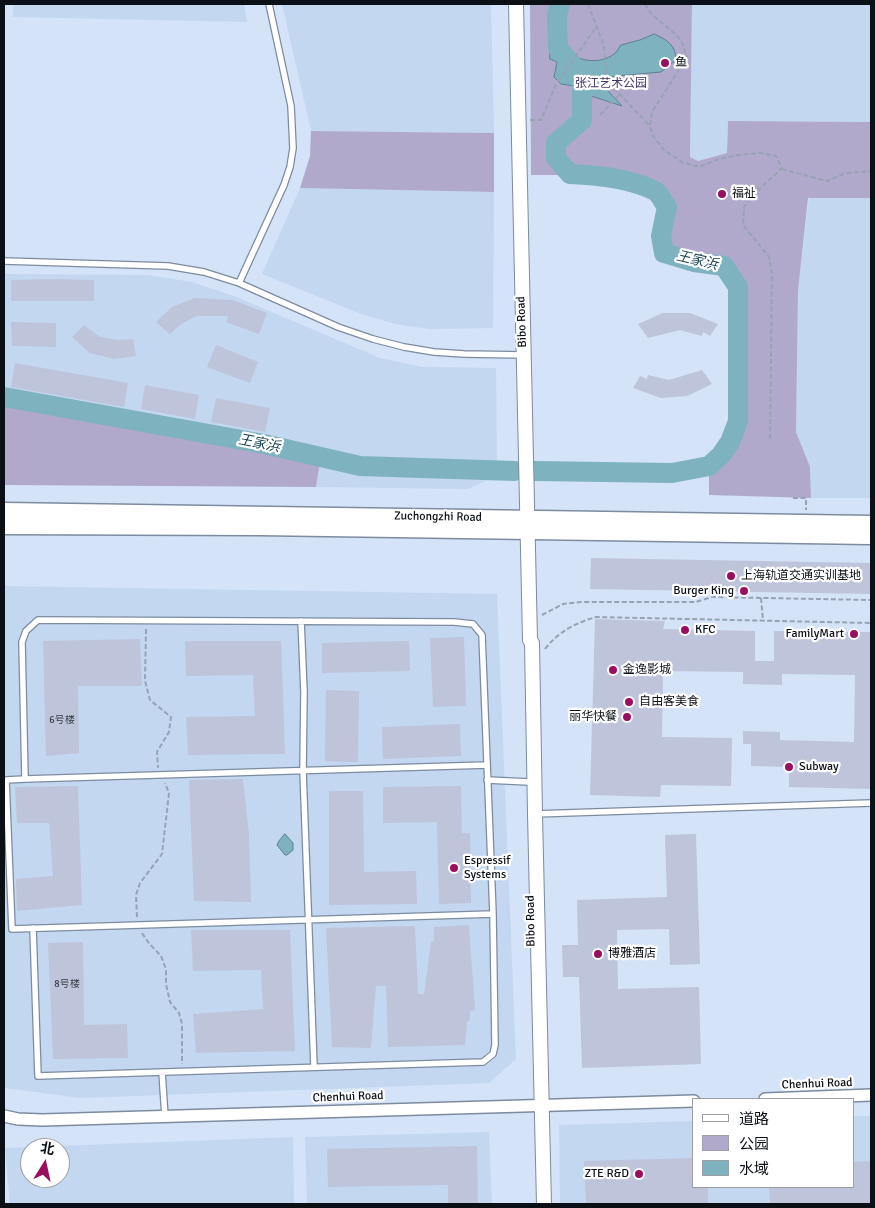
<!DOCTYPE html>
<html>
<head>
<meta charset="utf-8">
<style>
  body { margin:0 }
  #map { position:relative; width:875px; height:1208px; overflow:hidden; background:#d4e3f7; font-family:Signika,"Noto Sans SC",sans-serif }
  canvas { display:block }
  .frame { position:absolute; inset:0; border:5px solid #0b1017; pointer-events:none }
  .legend { position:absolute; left:692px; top:1098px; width:162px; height:90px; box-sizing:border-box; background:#fff; border:1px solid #9d9fa2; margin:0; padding:6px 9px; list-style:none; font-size:15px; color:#0b1017 }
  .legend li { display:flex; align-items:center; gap:10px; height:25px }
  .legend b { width:25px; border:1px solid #9d9fa2 }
  .north { position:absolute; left:20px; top:1138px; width:50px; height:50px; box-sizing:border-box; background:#fff; border:1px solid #9d9fa2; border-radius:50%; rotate:10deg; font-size:14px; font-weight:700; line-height:20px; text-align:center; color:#0b1017 }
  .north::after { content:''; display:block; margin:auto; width:18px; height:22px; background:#9a0e5f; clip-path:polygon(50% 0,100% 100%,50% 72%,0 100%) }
</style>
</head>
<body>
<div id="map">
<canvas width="875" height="1208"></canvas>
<div class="frame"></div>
<ul class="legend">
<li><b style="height:6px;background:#fff"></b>道路</li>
<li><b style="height:14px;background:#b0a9cc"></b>公园</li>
<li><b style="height:14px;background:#7fb2bf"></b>水域</li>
</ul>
<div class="north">北</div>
</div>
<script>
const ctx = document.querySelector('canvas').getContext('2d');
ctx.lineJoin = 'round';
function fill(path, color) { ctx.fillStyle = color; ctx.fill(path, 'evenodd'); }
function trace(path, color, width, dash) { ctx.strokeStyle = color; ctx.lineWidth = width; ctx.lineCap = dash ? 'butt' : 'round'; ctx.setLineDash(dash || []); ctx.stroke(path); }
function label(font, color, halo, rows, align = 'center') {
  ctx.font = font + ' Signika,"Noto Sans SC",sans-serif'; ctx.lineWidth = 4.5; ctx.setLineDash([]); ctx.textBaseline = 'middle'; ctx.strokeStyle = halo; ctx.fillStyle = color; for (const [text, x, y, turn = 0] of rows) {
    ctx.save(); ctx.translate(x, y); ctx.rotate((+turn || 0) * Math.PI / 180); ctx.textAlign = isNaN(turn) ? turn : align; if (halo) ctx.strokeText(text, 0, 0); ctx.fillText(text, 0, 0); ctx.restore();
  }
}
const built = new Path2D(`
  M13,4H244L247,22L13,17Z
  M282,4H491L494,133L311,131Z
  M692,4H871V122L728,121L727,153L698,161L690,157Z
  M300,188L494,192L493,328L429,329L395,324L361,314L262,274Z
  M809,197L871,198V498H811L810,467L796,432L798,291Z
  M4,274L148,275L192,282L234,296L380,358L423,367L496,368L497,461L489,479L468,489L316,487L322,450L4,389Z
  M4,586L497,594L516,1059L489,1083L81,1098L4,1088Z
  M854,1116H871V1204H560L559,1125L694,1121V1187H854Z
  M489,1132L492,1204H307L305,1137Z
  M293,1137L294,1204H10L5,1148ZM30,1148H60V1178H30Z`);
const green = new Path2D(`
  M530,4H692L690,157L698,161L727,153L728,121L871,122V198H808L798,291L796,432L810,467L811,498L709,495V466L721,455L730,442L738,421V287L724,266L694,262L664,253L661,236L667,207L657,192L622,180L594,175H531Z
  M311,131L494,133V192L300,188L310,156Z
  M4,389L322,450L316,487L4,485Z`);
const water = new Path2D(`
  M551,34L561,35C562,39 563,43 565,47C574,62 600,65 614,54C617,52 619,47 621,45L640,40L654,34C666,39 676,45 676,60L661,72L596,78L622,106L588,95L575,86L561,84L554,77L557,62L550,59Z
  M285,834L293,843V850L287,855H285L277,845L279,841Z`);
const river = new Path2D(`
  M4,397L264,444L360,466L515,471
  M535,471L672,473L709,466L721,455L730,442L738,421V287L724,266L694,262L664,253L661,236L667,207C663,202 660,194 655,191C632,179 596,175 570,174L556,158V143L582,120V76L558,48L557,15L560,4`);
const building = new Path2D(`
  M48,279L94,280V301H11V280Z
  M195,298L233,300L267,313L259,334L226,322L228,316H197L181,324L170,334L156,322L172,307Z
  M663,313H690L718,324L710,336L703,332L702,336L680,330L648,338L638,324Z
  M11,322L56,323V347L12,346Z
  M84,325L100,337L118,340L133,339L136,356L114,359L90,353L72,337Z
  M216,345L258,362L250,383L207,367Z
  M15,363L128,383L124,407L11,387Z
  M702,370L712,384L687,396L661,398L633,388L640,376L647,379L648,375L669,380Z
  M145,385L199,395L195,419L141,409Z
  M216,398L270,408L265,432L211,422Z
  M591,558L871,563V594L590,589Z
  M595,619L665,621L663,629L755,631V661H774V631L871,632V789L789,787V767L751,766V744H743V731L780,732V740L854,742L855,675L782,674V685L743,684V672L663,671L662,737L732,738L731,786L661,785L660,797L590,795Z
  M464,637L466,706L433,707L430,638Z
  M140,639L142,686H78L79,753L46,756L43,641Z
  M185,641H281L285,754L188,755L186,717L255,716L253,675L186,676Z
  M409,641L410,671L322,673V643Z
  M326,690L359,691L358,762L325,761Z
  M460,724L461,756L383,759L382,727Z
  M243,779L249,834L251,902L194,901L189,780Z
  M78,786L82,905L17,911L16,879L53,876L49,823H17L15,787Z
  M461,786L462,833H470L471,903L439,904L437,822L383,823V787Z
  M329,791H363L364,872L416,871L417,904L329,905Z
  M696,834L700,964L670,965L669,929L617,930L618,989L699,987L701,1064L582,1068L579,977H563L562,945H578L577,900L667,897L665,835Z
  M469,925L475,1010L470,1011V1019L467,1022L465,1045L388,1047L386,986H376L371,1048L332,1047L326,928L415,926L418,994H424L431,942L434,941V927Z
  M191,930H290L295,1051L196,1053L193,1014L263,1009L261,970L193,971Z
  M83,942L84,1025L127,1024L128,1058L53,1059L48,943Z
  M477,1146L478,1204H448V1185L328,1187L327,1149Z
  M694,1158V1187H708V1204H586L584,1161Z
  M871,1161V1204H770L769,1187H854V1162Z`);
const path = new Path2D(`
  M588,4L604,46L607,81L650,126
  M645,4C652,19 669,26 679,38C683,43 685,52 687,57L652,112L650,126L653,136L664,150L682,162L699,167L719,159L739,155L760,153L776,156L782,168L752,196L744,207L743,225L769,257L772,275L770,440
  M600,115L620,94
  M530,120H541L556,84L597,26
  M782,169L827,181L846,173L871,171
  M793,498H806V510
  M761,598L763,620
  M542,615L563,604L581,602H696L712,597L871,600
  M146,629L145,681L150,700L171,717L169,732L157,752L158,768
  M545,649C558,632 575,623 596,617L871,623
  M137,917L136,895L140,883L162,854L169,793L165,783
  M142,933L148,942L161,956L166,969V984L170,1002L179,1013L182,1024V1064`);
const service = new Path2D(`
  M4,261L168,266L204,272L239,283L338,327L373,339L404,347L434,352L464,354L524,355
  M239,283L284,185L290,167L293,148L291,106L269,4
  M301,621L304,692L303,771L314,1067
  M25,779L6,780L12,929L493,914
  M487,780L529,782
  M534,814L871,803
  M33,928L38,1076L483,1062L493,1054L495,1045L493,914L482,635L473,624L454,622L38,620L26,631L22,642L25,779L487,765
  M162,1072L165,1117`);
const minor = new Path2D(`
  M765,1099L871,1095
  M4,1116L18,1119L42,1120L694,1101`);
const tertiary = new Path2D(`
  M516,4L530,640L532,643L535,814L544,1204`);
const secondary = new Path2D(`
  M4,511L871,524
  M4,526L259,527L871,536`);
const markers = [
  [665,63,5,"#9a0e5f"],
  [722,194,5,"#9a0e5f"],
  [731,576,5,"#9a0e5f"],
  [744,591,5,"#9a0e5f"],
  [685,630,5,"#9a0e5f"],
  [854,634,5,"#9a0e5f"],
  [613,670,5,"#9a0e5f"],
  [629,702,5,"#9a0e5f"],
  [627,717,5,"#9a0e5f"],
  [789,767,5,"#9a0e5f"],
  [454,868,5,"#9a0e5f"],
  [598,954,5,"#9a0e5f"],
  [639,1174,5,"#9a0e5f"]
];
const numberNames = [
  ["6号楼",62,720],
  ["8号楼",67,984]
];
const poiNames = [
  ["鱼",675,63],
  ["福祉",732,194],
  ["上海轨道交通实训基地",741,576],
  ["Burger King",734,591,"right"],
  ["KFC",695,630],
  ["FamilyMart",844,634,"right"],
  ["金逸影城",623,670],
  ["自由客美食",639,702],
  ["丽华快餐",617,717,"right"],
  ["Subway",799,767],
  ["Espressif",464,861],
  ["Systems",464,875],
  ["博雅酒店",608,954],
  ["ZTE R&D",629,1174,"right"]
];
const parkNames = [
  ["张江艺术公园",611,84]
];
const streetNames = [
  ["Bibo Road",522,322,-92],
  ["Zuchongzhi Road",438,517,1],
  ["Bibo Road",531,921,-91],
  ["Chenhui Road",817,1084,-2],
  ["Chenhui Road",348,1097,-2]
];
const waterNames = [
  ["王家浜",697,261,13],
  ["王家浜",259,444,11]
];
fill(built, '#c3d7f1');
fill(green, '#b0a9cc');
fill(water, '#7fb2bf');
trace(water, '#5c818d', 1);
trace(river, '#7fb2bf', 20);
fill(building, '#bec4da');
trace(service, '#7d8b9e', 8);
trace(minor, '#7d8b9e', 14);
trace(tertiary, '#7d8b9e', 16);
trace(secondary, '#7d8b9e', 19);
trace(path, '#97a3b3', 2, [5, 2.5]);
trace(service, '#fff', 5.5);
trace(minor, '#fff', 11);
trace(tertiary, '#fff', 14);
trace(secondary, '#fff', 16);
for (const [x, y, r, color] of markers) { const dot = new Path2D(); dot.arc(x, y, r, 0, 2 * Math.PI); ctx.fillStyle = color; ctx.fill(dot); trace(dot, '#fff', 2); }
label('10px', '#383d48', null, numberNames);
label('12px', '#0b1017', '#fff', poiNames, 'left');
label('12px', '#46386c', '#fff', parkNames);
label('12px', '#0b1017', '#fff', streetNames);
label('italic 14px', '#194651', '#fff', waterNames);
</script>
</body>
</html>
